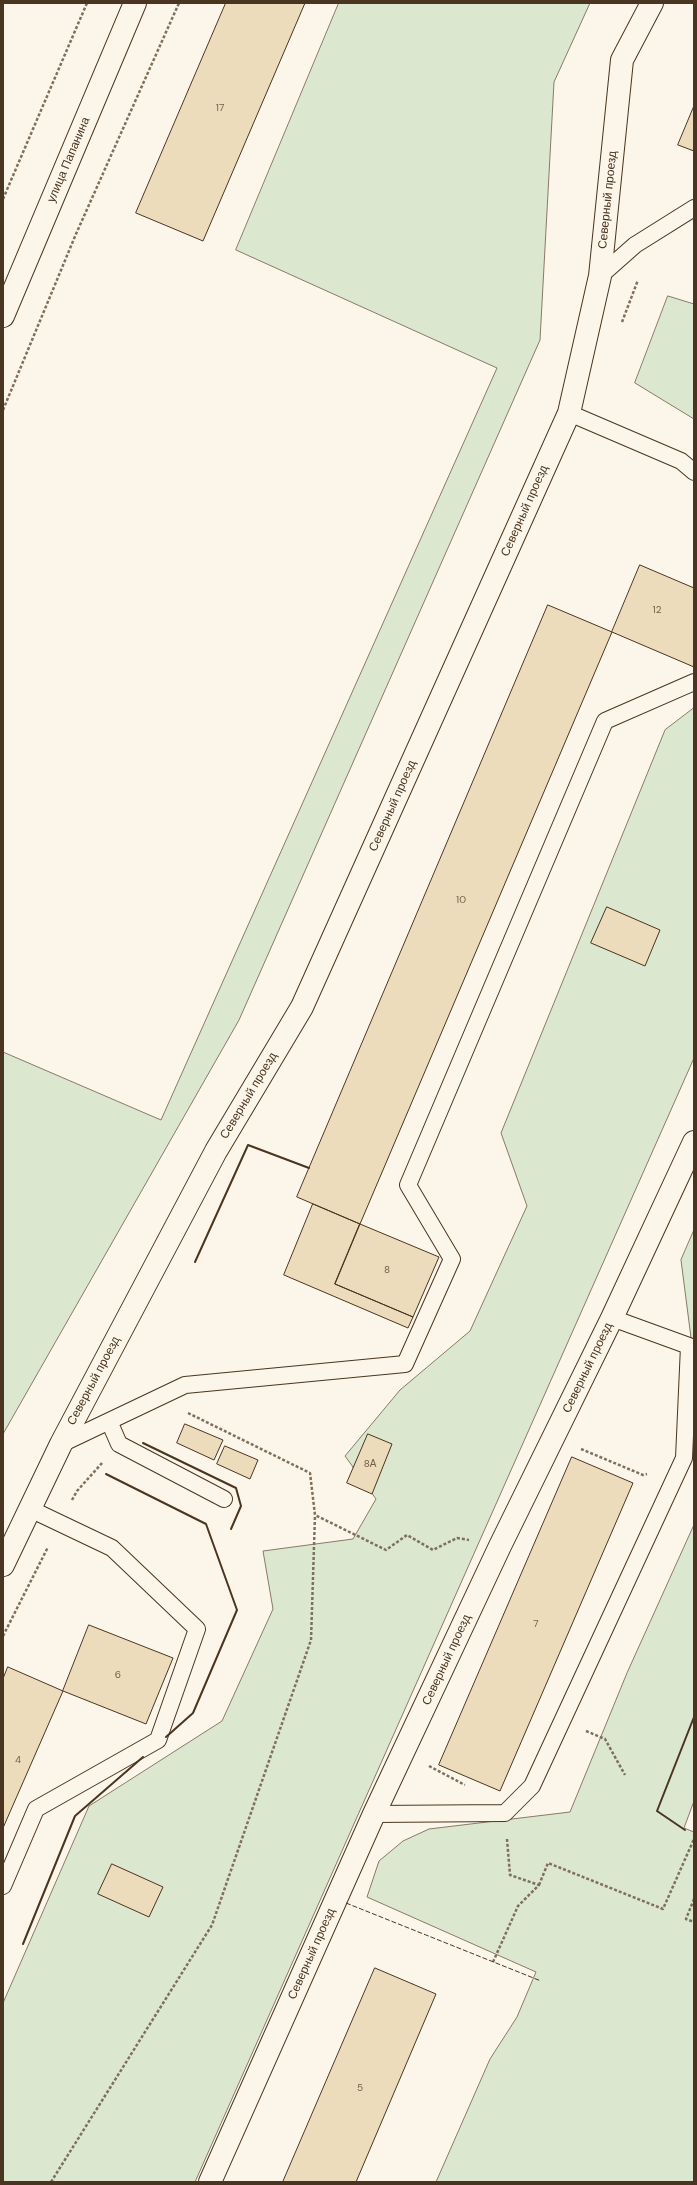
<!DOCTYPE html>
<html>
<head>
<meta charset="utf-8">
<style>
  body { margin:0 }
  #map { position:relative; width:697px; height:2185px; overflow:hidden; background:#fbf6e9; font-family:"DM Sans",sans-serif }
  canvas { display:block }
  .frame { position:absolute; inset:0; border:4px solid #4a3520; pointer-events:none }
</style>
</head>
<body>
<div id="map">
<canvas width="697" height="2185"></canvas>
<div class="frame"></div>
</div>
<script>
const ctx = document.querySelector('canvas').getContext('2d');
ctx.lineJoin = 'round';
function fill(path, color) { ctx.fillStyle = color; ctx.fill(path, 'evenodd'); }
function trace(path, color, width, dash) { ctx.strokeStyle = color; ctx.lineWidth = width; ctx.lineCap = dash ? 'butt' : 'round'; ctx.setLineDash(dash || []); ctx.stroke(path); }
function label(font, color, halo, rows, align = 'center') {
  ctx.font = font + ' "DM Sans",sans-serif'; ctx.lineWidth = 3; ctx.setLineDash([]); ctx.textBaseline = 'middle'; ctx.strokeStyle = halo; ctx.fillStyle = color; for (const [text, x, y, turn = 0] of rows) {
    ctx.save(); ctx.translate(x, y); ctx.rotate((+turn || 0) * Math.PI / 180); ctx.textAlign = isNaN(turn) ? turn : align; if (halo) ctx.strokeText(text, 0, 0); ctx.fillText(text, 0, 0); ctx.restore();
  }
}
const green = new Path2D(`
  M339,3H590L554,82L540,340L239,1020L3,1434V1052L161,1120L497,368L236,250Z
  M668,296L694,304V419L635,383Z
  M694,708V1058L195,2182H3V2003L89,1806L222,1721L273,1609L263,1551L353,1539L376,1499L345,1456L400,1390L470,1331L527,1206L501,1133L665,730Z
  M694,1230V1361L681,1260Z
  M694,1525V1801L684,1828L694,1832V2182H436L490,2059L517,2017L536,1972L367,1897L379,1861L403,1841L429,1829L570,1812L627,1673Z`);
const building = new Path2D(`
  M226,3H305L203,241L136,213Z
  M694,106V151L678,145Z
  M640,565L694,588V667L612,632Z
  M548,605L612,632L360,1224L297,1197Z
  M607,907L660,930L645,966L591,943Z
  M313,1204L360,1224L335,1284L413,1317L408,1328L284,1275Z
  M360,1224L439,1257L413,1317L335,1284Z
  M185,1424L223,1440L214,1460L177,1443Z
  M368,1434L392,1444L372,1494L347,1483Z
  M225,1446L258,1460L250,1479L217,1464Z
  M572,1457L633,1483L500,1791L439,1765Z
  M89,1625L173,1658L146,1724L63,1691Z
  M8,1667L63,1691L3,1828V1679Z
  M112,1864L163,1887L149,1917L98,1894Z
  M375,1968L436,1994L356,2182H283Z`);
const path = new Path2D(`
  M3,199L87,3
  M622,322L638,280
  M3,410L76,234L179,3
  M188,1413L310,1473L315,1515L386,1550L407,1535L433,1550L457,1538L469,1540
  M581,1449L643,1475L647,1474
  M72,1500L77,1491L102,1463
  M3,1636L48,1547
  M586,1731L605,1739L625,1775
  M429,1766L465,1785
  M539,1885L548,1863L663,1909L694,1839
  M694,1899L686,1919L694,1922
  M493,1962L518,1906L539,1885L510,1875L507,1839
  M51,2182L212,1925L311,1640L315,1515`);
const lane = new Path2D(`
  M600,276L635,245L694,208
  M569,413L681,461L694,472
  M109,1421L119,1444L224,1499
  M61,1444L185,1385L405,1364L452,1259L408,1185L605,721L694,682
  M374,1814L505,1813L532,1786L684,1458L689,1346L612,1318
  M3,1886L36,1809L158,1740L197,1629L112,1548L28,1508`);
const street = new Path2D(`
  M210,2182L374,1814L500,1546L612,1318L694,1142`);
const secondary = new Path2D(`
  M3,316L135,3
  M3,1565L61,1444L216,1151L302,1007L569,413L600,276L622,60L652,3`);
const fence = new Path2D(`
  M346,1903L541,1981`);
const wall = new Path2D(`
  M195,1262L248,1145L309,1168
  M143,1443L236,1488L241,1506L231,1529
  M106,1474L206,1524L237,1610L193,1713L166,1737
  M685,1830L657,1811L694,1717
  M23,1944L75,1816L143,1757`);
const numberNames = [
  ["17",220,108],
  ["12",657,610],
  ["10",461,900],
  ["8",387,1270],
  ["8А",370,1464],
  ["7",536,1624],
  ["6",118,1675],
  ["4",18,1760],
  ["5",360,2088]
];
const streetNames = [
  ["улица Папанина",69,160,-67],
  ["Северный проезд",608,200,-84],
  ["Северный проезд",525,511,-66],
  ["Северный проезд",393,806,-66],
  ["Северный проезд",249,1096,-59],
  ["Северный проезд",588,1368,-64],
  ["Северный проезд",94,1381,-62],
  ["Северный проезд",447,1660,-65],
  ["Северный проезд",312,1954,-66]
];
fill(green, '#dce7d0');
trace(green, '#887966', 1);
fill(building, '#ecdcbc');
trace(building, '#4a3520', 1);
trace(lane, '#4a3520', 18);
trace(street, '#4a3520', 24);
trace(secondary, '#4a3520', 24);
trace(path, '#7f6f5c', 2.5, [3, 2]);
trace(lane, '#fbf6e9', 16);
trace(street, '#fbf6e9', 22);
trace(secondary, '#fbf6e9', 22);
trace(fence, '#4a3520', 1, [5, 2]);
trace(wall, '#4a3520', 2);
label('10px', '#725f47', null, numberNames);
label('12px', '#4a3520', '#fbf6e9', streetNames);
</script>
</body>
</html>
